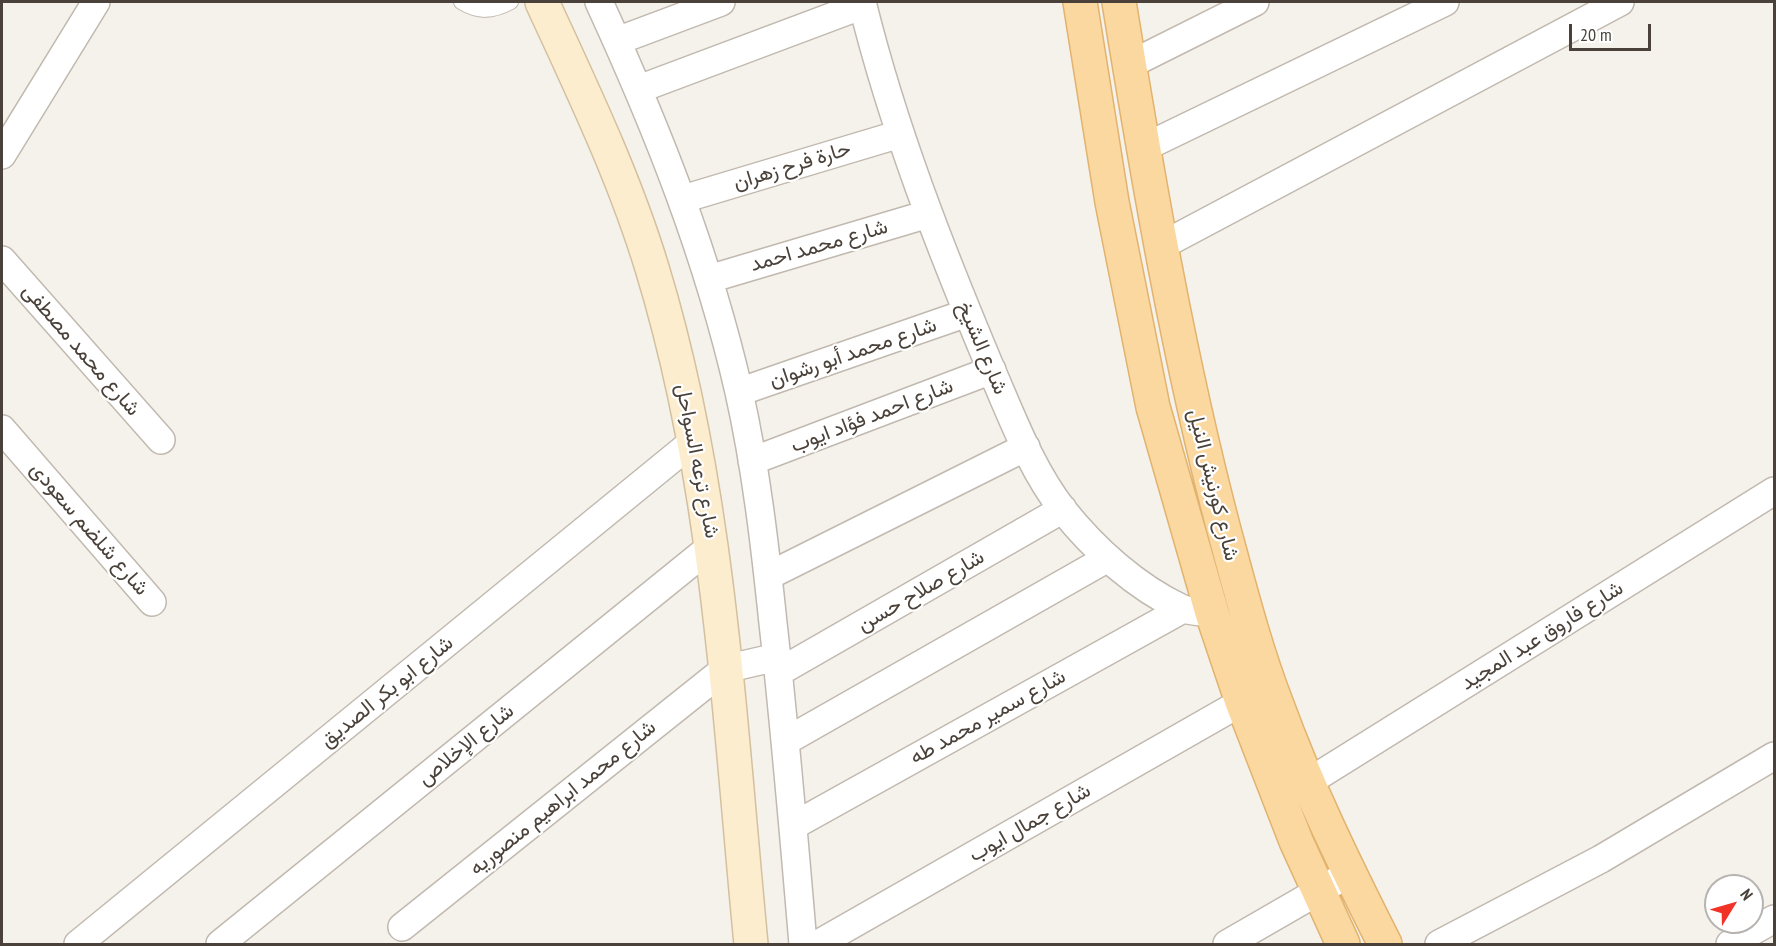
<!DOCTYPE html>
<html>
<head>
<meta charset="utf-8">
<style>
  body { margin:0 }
  #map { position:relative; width:1776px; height:946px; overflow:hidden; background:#f5f2ec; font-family:"PT Sans Narrow",sans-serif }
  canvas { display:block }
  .frame { position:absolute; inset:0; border:3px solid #4a423a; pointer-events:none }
  .north { position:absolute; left:1704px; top:874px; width:60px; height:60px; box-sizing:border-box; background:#fff; border:2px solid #b7b3b0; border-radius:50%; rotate:53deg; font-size:16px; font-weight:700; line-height:24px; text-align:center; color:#4a423a }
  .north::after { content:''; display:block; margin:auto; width:21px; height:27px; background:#f23127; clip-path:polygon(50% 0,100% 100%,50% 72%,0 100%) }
  .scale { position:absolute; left:1569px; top:24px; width:82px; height:27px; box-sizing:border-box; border:3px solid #4a423a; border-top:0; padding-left:8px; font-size:18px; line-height:21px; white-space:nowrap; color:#4a423a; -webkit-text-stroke:4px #fff; paint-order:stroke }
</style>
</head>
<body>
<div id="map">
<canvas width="1776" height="946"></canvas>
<div class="frame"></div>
<div class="north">N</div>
<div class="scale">20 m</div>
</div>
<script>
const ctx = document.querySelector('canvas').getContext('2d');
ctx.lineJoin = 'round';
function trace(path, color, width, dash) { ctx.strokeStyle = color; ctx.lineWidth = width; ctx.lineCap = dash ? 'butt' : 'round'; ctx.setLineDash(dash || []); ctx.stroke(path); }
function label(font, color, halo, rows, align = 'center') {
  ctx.font = font + ' "PT Sans Narrow",Vazirmatn,sans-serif'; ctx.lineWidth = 4.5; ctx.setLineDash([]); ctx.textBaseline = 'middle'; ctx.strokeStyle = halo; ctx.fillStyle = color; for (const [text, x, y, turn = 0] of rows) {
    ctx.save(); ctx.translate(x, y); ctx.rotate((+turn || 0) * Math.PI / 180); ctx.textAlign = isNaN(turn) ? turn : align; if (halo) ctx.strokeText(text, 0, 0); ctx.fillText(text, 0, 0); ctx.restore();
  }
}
const lane = new Path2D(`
  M461,2C479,13 492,12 511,2`);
const street = new Path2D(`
  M599,2C657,128 708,256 739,392C756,468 765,546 773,623C785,730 794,837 803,944
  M862,2C893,128 941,250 991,369C1012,417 1031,469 1063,510C1094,549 1136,587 1181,608C1190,612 1203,612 1212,613
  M617,41L721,2
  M1129,65L1255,2
  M639,89L863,5
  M1143,148L1445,2
  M2,155L96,2
  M683,199L900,134
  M1159,247L1620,2
  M2,260L161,440
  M709,279L928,214
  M739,392L967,313
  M2,429L152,602
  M752,461L992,370
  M768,576L1026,447
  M779,672L1063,509
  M786,741L1108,558
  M1310,781L1774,491
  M793,826L1183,609
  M402,927L725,669L777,657
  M78,944L695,440
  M220,944L713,545
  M818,944L1242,702
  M1227,944L1350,873
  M1439,944L1601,859L1774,756
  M1730,944L1774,919`);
const secondary = new Path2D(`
  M542,2C582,89 624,176 652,268C719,487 729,718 751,944`);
const primary = new Path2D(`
  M1080,2L1112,202L1153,407L1212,613L1242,702L1296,841L1343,944
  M1119,2C1148,179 1178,356 1224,530C1240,589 1255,648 1277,705C1307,787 1346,867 1385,944`);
const streetNames = [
  ["حارة فرح زهران",792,166,-17],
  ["شارع محمد احمد",819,246,-16],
  ["شارع الشيخ",982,348,67],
  ["شارع محمد مصطفى",81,350,49],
  ["شارع محمد أبو رشوان",853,353,-19],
  ["شارع احمد فؤاد ايوب",872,416,-21],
  ["شارع ترعه السواحل",697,461,79],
  ["شارع كورنيش النيل",1213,485,76],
  ["شارع شلضم سعودى",89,529,49],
  ["شارع صلاح حسن",921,591,-30],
  ["شارع فاروق عبد المجيد",1542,636,-32],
  ["شارع ابو بكر الصديق",387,692,-39],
  ["شارع سمير محمد طه",988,717,-29],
  ["شارع الإخلاص",466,745,-39],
  ["شارع محمد ابراهيم منصوريه",563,798,-39],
  ["شارع جمال ايوب",1030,823,-30]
];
trace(lane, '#c1b9af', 16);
trace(street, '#c1b9af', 30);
trace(secondary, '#d3c09e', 36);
trace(primary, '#e1b36f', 36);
trace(lane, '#fff', 14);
trace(street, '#fff', 27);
trace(secondary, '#fdedcf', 33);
trace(primary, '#fbd8a0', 33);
label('21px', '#4a423a', '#fff', streetNames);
</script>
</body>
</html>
